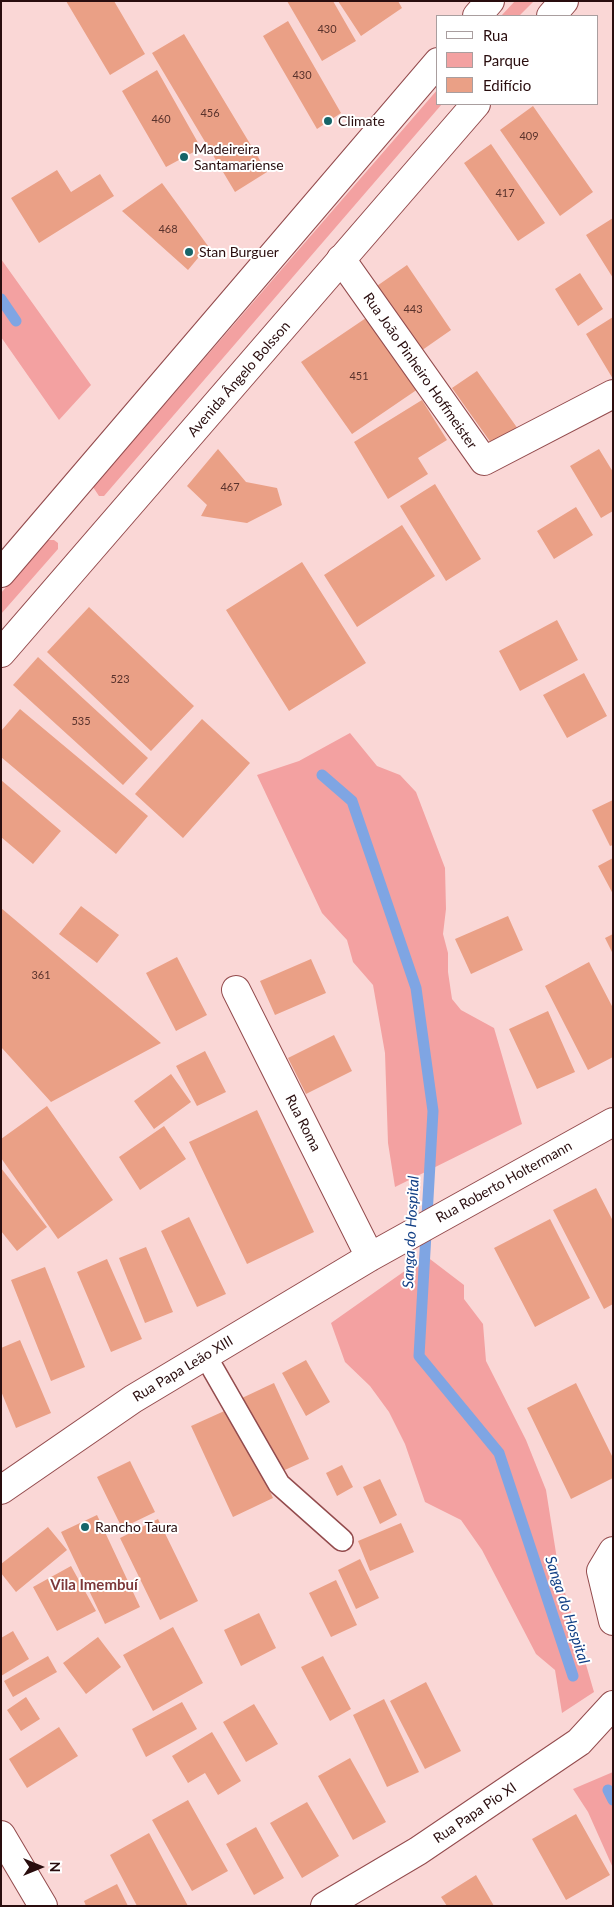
<!DOCTYPE html>
<html>
<head>
<meta charset="utf-8">
<style>
  body { margin:0 }
  #map { position:relative; width:614px; height:1907px; overflow:hidden; background:#fad7d6; font-family:Lato,sans-serif }
  canvas { display:block }
  .frame { position:absolute; inset:0; border:2px solid #290d0e; pointer-events:none }
  .legend { position:absolute; left:436px; top:15px; width:162px; height:90px; box-sizing:border-box; background:#fff; border:1px solid #a99e9f; margin:0; padding:6px 9px; list-style:none; font-size:15px; color:#290d0e }
  .legend li { display:flex; align-items:center; gap:10px; height:25px }
  .legend b { width:25px; border:1px solid #a99e9f }
  .north { position:absolute; left:15px; top:1842px; width:50px; height:50px; -webkit-text-stroke:4px #fff; paint-order:stroke; rotate:90deg; font-size:14px; font-weight:700; line-height:20px; text-align:center; color:#290d0e }
  .north::after { content:''; display:block; margin:auto; width:18px; height:22px; background:#290d0e; clip-path:polygon(50% 0,100% 100%,50% 72%,0 100%) }
</style>
</head>
<body>
<div id="map">
<canvas width="614" height="1907"></canvas>
<div class="frame"></div>
<ul class="legend">
<li><b style="height:6px;background:#fff"></b>Rua</li>
<li><b style="height:14px;background:#f3a1a1"></b>Parque</li>
<li><b style="height:14px;background:#eaa086"></b>Edifício</li>
</ul>
<div class="north">N</div>
</div>
<script>
const ctx = document.querySelector('canvas').getContext('2d');
ctx.lineJoin = 'round';
function fill(path, color) { ctx.fillStyle = color; ctx.fill(path, 'evenodd'); }
function trace(path, color, width, dash) { ctx.strokeStyle = color; ctx.lineWidth = width; ctx.lineCap = dash ? 'butt' : 'round'; ctx.setLineDash(dash || []); ctx.stroke(path); }
function label(font, color, halo, rows, align = 'center') {
  ctx.font = font + ' Lato,sans-serif'; ctx.lineWidth = 4; ctx.setLineDash([]); ctx.textBaseline = 'middle'; ctx.strokeStyle = halo; ctx.fillStyle = color; for (const [text, x, y, turn = 0] of rows) {
    ctx.save(); ctx.translate(x, y); ctx.rotate((+turn || 0) * Math.PI / 180); ctx.textAlign = isNaN(turn) ? turn : align; if (halo) ctx.strokeText(text, 0, 0); ctx.fillText(text, 0, 0); ctx.restore();
  }
}
const green = new Path2D(`
  M515,1H534L519,16H501Z
  M438,89V104H442L104,496H99L93,487Z
  M1,259L91,385L59,420L1,337Z
  M47,540H54L58,543V549L1,614V593Z
  M350,733L377,766L400,775L416,792L445,868L446,909L443,934L448,953V972L452,999L461,1010L494,1028L522,1124L395,1187L388,1143L385,1053L373,985L353,962L347,940L322,913L257,775L299,761Z
  M426,1256L464,1285V1299L483,1324L486,1361L526,1440L546,1490L559,1572L594,1692L562,1713L555,1670L536,1654L482,1550L461,1520L425,1502L405,1444L389,1412L370,1386L345,1362L331,1323Z
  M613,1772V1868L588,1812L573,1789Z`);
const stream = new Path2D(`
  M1,299L16,321
  M322,775L352,801L416,988L433,1111L419,1356L499,1453L573,1676
  M608,1790L613,1800`);
const building = new Path2D(`
  M66,1H114L145,54L110,75Z
  M287,1H333L356,41L322,61Z
  M338,1H398L402,8L361,36Z
  M288,21L341,113L317,129L263,36Z
  M184,34L267,172L235,192L152,53Z
  M157,70L201,148L166,167L122,91Z
  M533,106L593,192L560,216L500,130Z
  M491,144L545,223L518,241L464,163Z
  M57,170L71,192L100,174L114,196L39,243L11,198Z
  M162,183L208,246L188,270L122,211Z
  M613,218V278L586,235Z
  M407,265L451,330L418,353L374,288Z
  M580,273L603,309L578,326L555,289Z
  M613,317V379L586,334Z
  M366,318L418,389L352,434L301,362Z
  M477,371L518,429L494,447L452,388Z
  M422,400L447,440L418,458L428,474L388,499L354,442Z
  M218,449L246,482L277,488L282,505L247,523L201,516L207,505L187,486Z
  M599,449L613,472V511L601,518L570,466Z
  M435,484L481,559L446,581L400,506Z
  M576,507L593,535L554,559L537,531Z
  M402,525L435,576L357,627L324,575Z
  M302,562L366,663L289,711L226,610Z
  M89,607L194,706L151,751L47,652Z
  M557,620L578,660L520,691L499,651Z
  M38,657L148,758L123,785L13,685Z
  M584,673L607,716L567,738L543,695Z
  M20,709L148,816L116,854L1,757V731Z
  M202,719L250,763L183,838L135,794Z
  M1,780L61,831L33,864L1,837Z
  M613,800V845L610,846L592,810Z
  M613,858V894L598,866Z
  M81,906L119,935L97,963L59,934Z
  M1,908L161,1043L51,1102L1,1047Z
  M508,916L523,950L471,974L455,939Z
  M613,934V954L605,938Z
  M177,957L207,1015L176,1031L146,973Z
  M311,959L326,993L275,1015L260,981Z
  M589,962L613,1008V1057L588,1070L545,986Z
  M548,1011L575,1072L537,1089L509,1029Z
  M334,1035L352,1071L306,1094L288,1058Z
  M205,1051L226,1092L197,1106L176,1066Z
  M171,1074L191,1102L154,1129L134,1101Z
  M47,1106L113,1200L58,1239L1,1158V1139Z
  M257,1110L314,1232L247,1264L189,1142Z
  M164,1126L186,1159L140,1190L119,1157Z
  M1,1168L47,1227L17,1251L1,1231Z
  M596,1188L613,1221V1304L604,1309L553,1210Z
  M189,1217L226,1294L197,1307L161,1231Z
  M550,1219L590,1298L535,1327L494,1248Z
  M146,1247L173,1312L145,1323L119,1258Z
  M107,1259L142,1339L111,1352L77,1272Z
  M45,1267L85,1367L51,1381L11,1280Z
  M20,1340L51,1413L16,1428L1,1391V1348Z
  M306,1360L330,1402L306,1416L282,1373Z
  M274,1383L309,1459L276,1474L242,1398Z
  M576,1383L613,1458V1478L571,1499L527,1408Z
  M231,1408L273,1498L233,1517L191,1426Z
  M130,1461L155,1512L122,1528L97,1477Z
  M342,1465L353,1487L337,1496L326,1473Z
  M380,1479L397,1515L380,1524L363,1487Z
  M97,1515L140,1607L105,1624L61,1532Z
  M158,1519L198,1601L160,1620L120,1538Z
  M401,1523L414,1552L370,1571L358,1541Z
  M48,1527L67,1550L16,1592L1,1573V1564Z
  M360,1559L379,1598L356,1609L338,1570Z
  M71,1566L96,1611L57,1631L33,1587Z
  M336,1580L357,1625L331,1637L309,1593Z
  M259,1613L276,1648L241,1666L224,1630Z
  M173,1627L203,1683L153,1711L123,1655Z
  M13,1631L29,1659L1,1676V1638Z
  M98,1637L121,1667L86,1694L63,1663Z
  M48,1656L57,1672L13,1697L4,1681Z
  M323,1656L351,1709L330,1721L301,1667Z
  M426,1682L461,1751L425,1769L390,1701Z
  M26,1697L40,1719L21,1731L7,1710Z
  M384,1699L419,1772L387,1787L353,1715Z
  M182,1702L197,1729L146,1757L132,1729Z
  M254,1704L278,1744L246,1762L223,1722Z
  M59,1727L78,1756L27,1788L9,1759Z
  M212,1732L241,1781L218,1795L205,1773L188,1783L172,1756Z
  M350,1758L386,1822L353,1840L318,1776Z
  M188,1800L228,1871L192,1891L152,1820Z
  M307,1802L339,1856L302,1878L270,1823Z
  M576,1814L610,1875L566,1900L532,1839Z
  M256,1827L284,1878L254,1895L226,1844Z
  M149,1833L188,1906H137L110,1855Z
  M476,1875L494,1906H447L441,1897Z
  M117,1884L128,1906H86L84,1901Z`);
const lane = new Path2D(`
  M205,1355L279,1484L342,1540`);
const street = new Path2D(`
  M341,259L484,461L613,394
  M236,990L370,1257
  M1,1490L133,1399L370,1257L613,1122
  M613,1551L601,1571L613,1621
  M1,1835L43,1906
  M325,1906L418,1851L579,1742L613,1705`);
const secondary = new Path2D(`
  M477,16L490,1
  M551,16L564,1
  M1,573L438,62
  M1,653L476,104`);
const markers = [
  [328,121,5,"#166569"],
  [184,157,5,"#166569"],
  [189,252,5,"#166569"],
  [85,1527,5,"#166569"]
];
const numberNames = [
  ["430",327,29],
  ["430",302,75],
  ["456",210,113],
  ["460",161,119],
  ["409",529,136],
  ["417",505,193],
  ["468",168,229],
  ["443",413,309],
  ["451",359,376],
  ["467",230,487],
  ["523",120,679],
  ["535",81,721],
  ["361",41,975]
];
const poiNames = [
  ["Climate",338,121],
  ["Madeireira",194,149],
  ["Santamariense",194,165],
  ["Stan Burguer",199,252],
  ["Rancho Taura",95,1527]
];
const streetNames = [
  ["Rua João Pinheiro Hoffmeister",420,371,55],
  ["Avenida Ângelo Bolsson",239,379,-49],
  ["Rua Roma",303,1123,63],
  ["Rua Roberto Holtermann",504,1182,-29],
  ["Rua Papa Leão XIII",183,1369,-31],
  ["Rua Papa Pio XI",475,1813,-34]
];
const waterNames = [
  ["Sanga do Hospital",411,1232,-87],
  ["Sanga do Hospital",567,1610,72]
];
const neighbourhoodNames = [
  ["Vila Imembuí",94,1585]
];
fill(green, '#f3a1a1');
trace(stream, '#7fa5e3', 11);
fill(building, '#eaa086');
trace(lane, '#934b4d', 24);
trace(street, '#934b4d', 30);
trace(secondary, '#934b4d', 30);
trace(lane, '#fff', 21);
trace(street, '#fff', 28);
trace(secondary, '#fff', 28);
for (const [x, y, r, color] of markers) { const dot = new Path2D(); dot.arc(x, y, r, 0, 2 * Math.PI); ctx.fillStyle = color; ctx.fill(dot); trace(dot, '#fff', 2); }
label('11px', '#59322c', null, numberNames);
label('14px', '#290d0e', '#fff', poiNames, 'left');
label('14px', '#290d0e', '#fff', streetNames);
label('italic 15px', '#103e85', '#fff', waterNames);
label('bold 15px', '#7d383a', '#fff', neighbourhoodNames);
</script>
</body>
</html>
